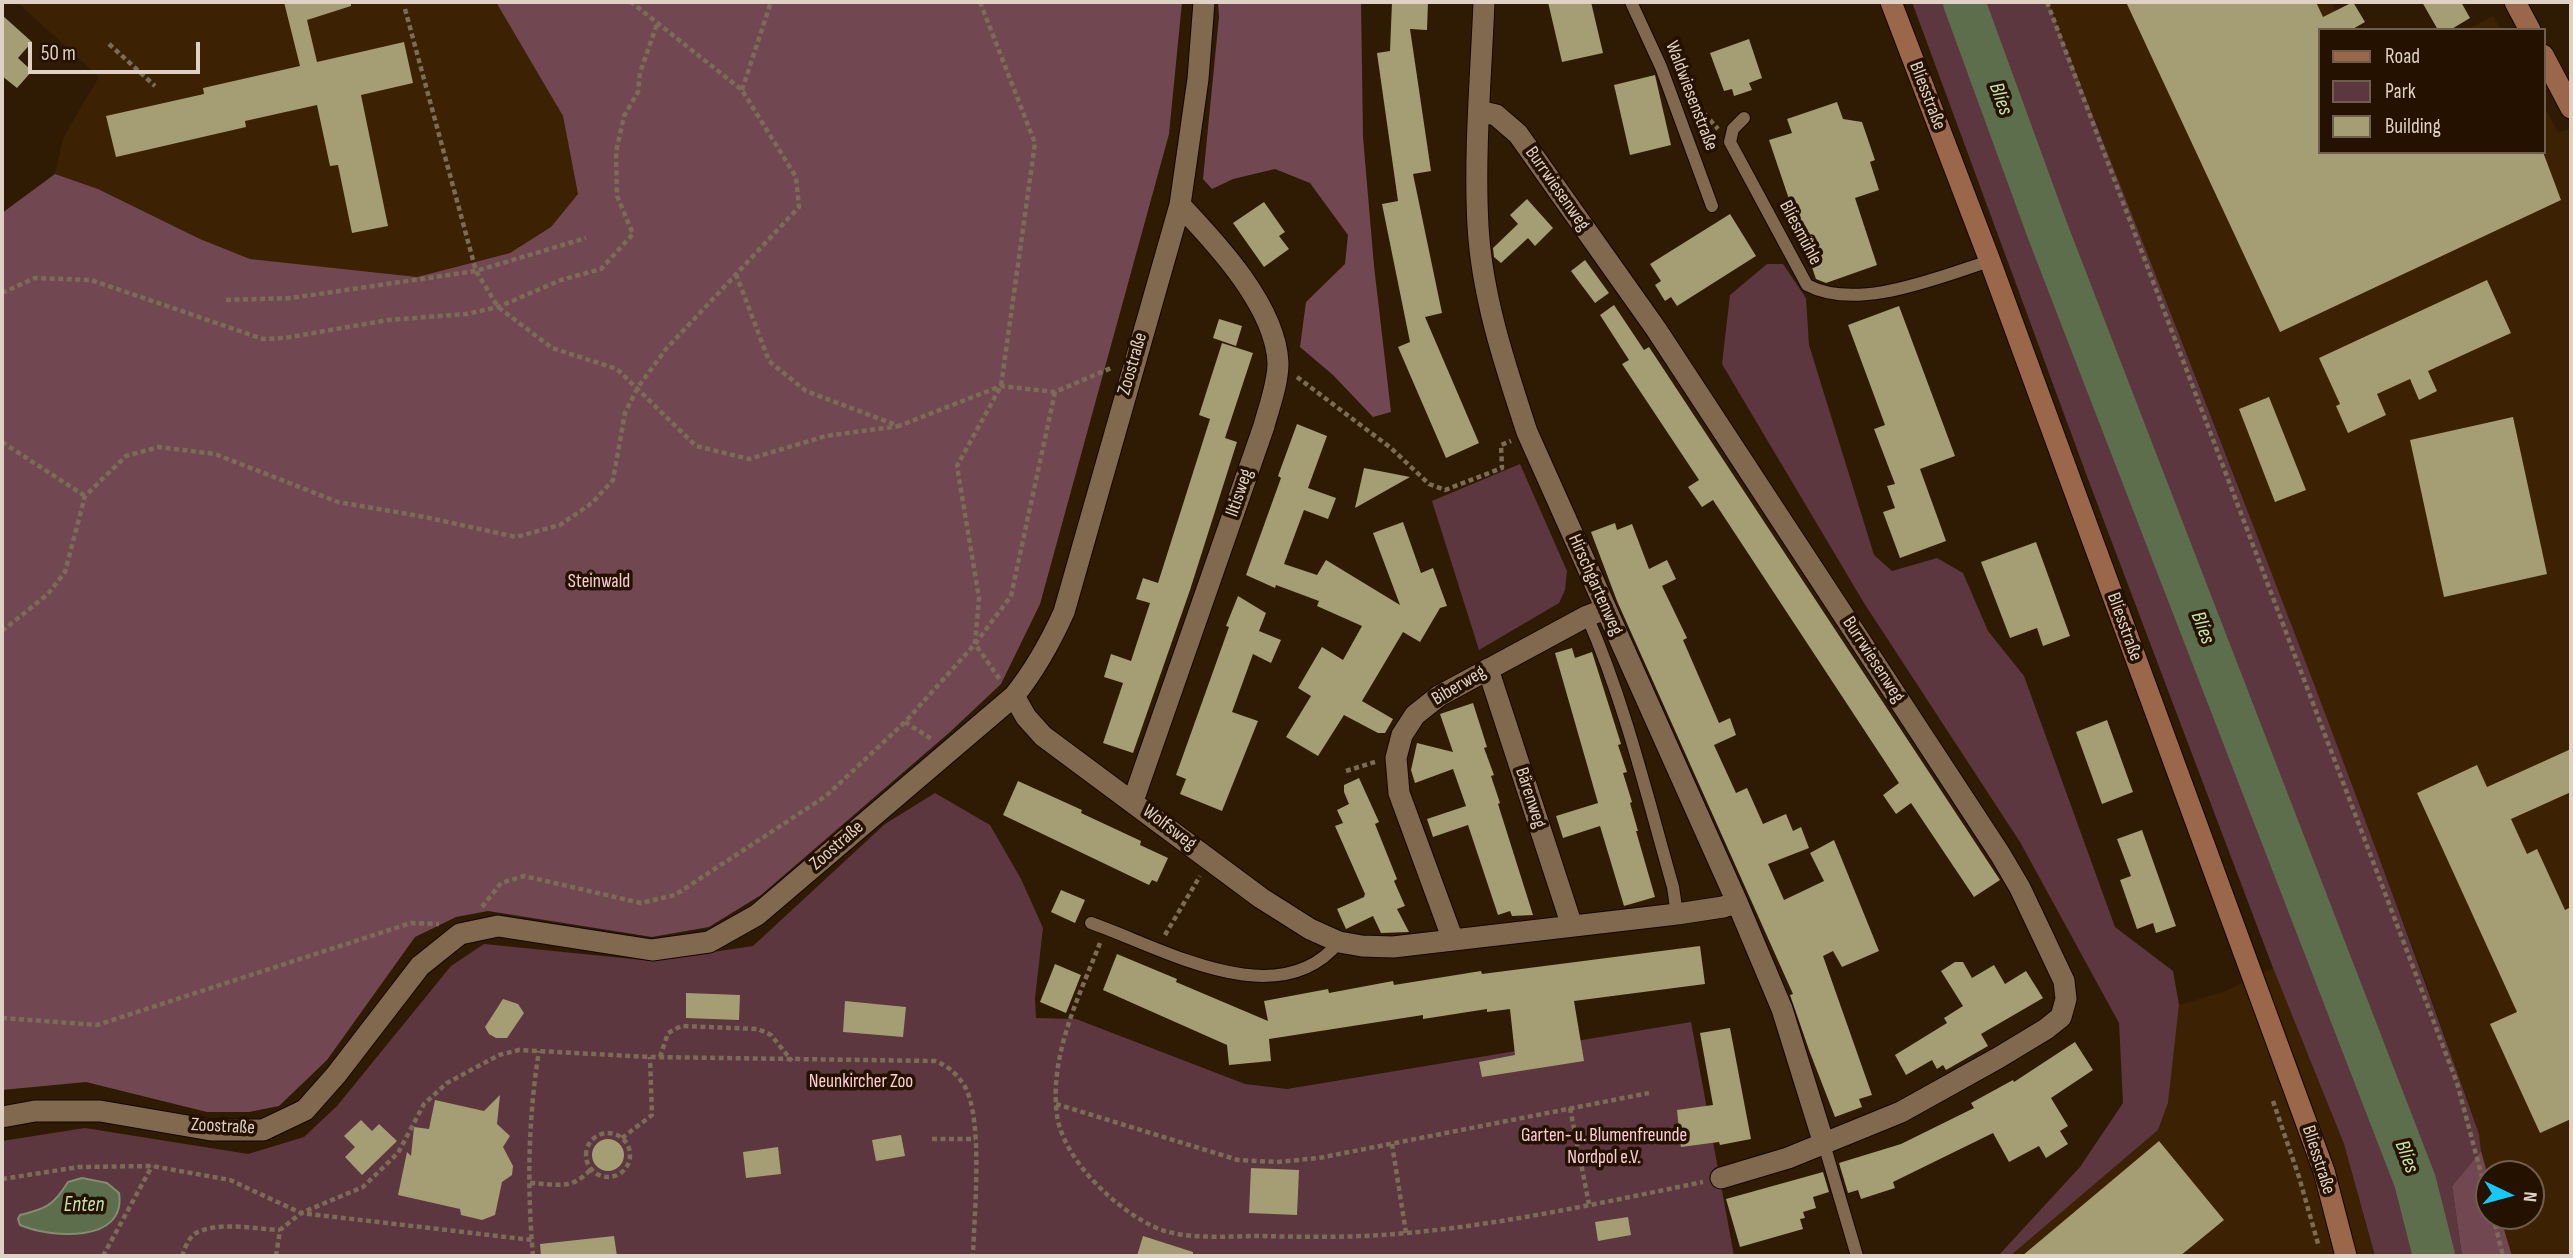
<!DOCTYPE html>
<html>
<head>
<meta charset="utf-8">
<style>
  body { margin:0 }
  #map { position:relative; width:2573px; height:1258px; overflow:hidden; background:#2f1b03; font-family:"Sofia Sans Condensed",sans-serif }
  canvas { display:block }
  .frame { position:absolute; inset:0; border:4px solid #dfd1c3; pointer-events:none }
  .legend { position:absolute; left:2318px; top:28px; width:228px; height:126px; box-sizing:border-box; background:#251100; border:2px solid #6f5e4e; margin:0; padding:9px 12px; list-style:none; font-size:21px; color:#dfd1c3 }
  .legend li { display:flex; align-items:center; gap:14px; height:35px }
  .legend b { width:35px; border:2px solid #6f5e4e }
  .north { position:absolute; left:2475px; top:1160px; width:70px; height:70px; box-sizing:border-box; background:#251100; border:2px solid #6f5e4e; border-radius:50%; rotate:95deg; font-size:19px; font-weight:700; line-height:28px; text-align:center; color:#dfd1c3 }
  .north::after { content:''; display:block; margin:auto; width:24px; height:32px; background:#15cafb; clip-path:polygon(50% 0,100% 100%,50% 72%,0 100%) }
  .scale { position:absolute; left:28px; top:42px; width:172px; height:32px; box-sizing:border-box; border:4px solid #dfd1c3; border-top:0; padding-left:9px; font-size:21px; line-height:24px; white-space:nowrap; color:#dfd1c3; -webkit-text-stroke:5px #251100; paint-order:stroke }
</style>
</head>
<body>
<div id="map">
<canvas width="2573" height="1258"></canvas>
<div class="frame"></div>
<ul class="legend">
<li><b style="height:9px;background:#9a674b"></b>Road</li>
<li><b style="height:19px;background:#5c373f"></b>Park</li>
<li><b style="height:19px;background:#a59d74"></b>Building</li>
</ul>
<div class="north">N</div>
<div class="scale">50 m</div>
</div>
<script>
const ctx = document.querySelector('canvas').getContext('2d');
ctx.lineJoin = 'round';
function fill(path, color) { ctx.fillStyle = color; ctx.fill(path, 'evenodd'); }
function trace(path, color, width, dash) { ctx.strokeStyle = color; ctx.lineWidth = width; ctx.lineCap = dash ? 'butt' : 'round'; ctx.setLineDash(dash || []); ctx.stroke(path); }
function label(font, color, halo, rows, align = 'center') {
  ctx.font = font + ' "Sofia Sans Condensed",sans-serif'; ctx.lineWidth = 7; ctx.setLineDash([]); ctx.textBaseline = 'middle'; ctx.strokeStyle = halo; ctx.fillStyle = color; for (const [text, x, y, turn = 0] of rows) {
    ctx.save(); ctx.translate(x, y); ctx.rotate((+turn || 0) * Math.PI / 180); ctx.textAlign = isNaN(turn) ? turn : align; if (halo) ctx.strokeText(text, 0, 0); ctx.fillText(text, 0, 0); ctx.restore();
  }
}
const built = new Path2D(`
  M17,2H496L563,116L578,194L551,227L510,253L417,277L250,259L200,239L98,189L55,174L63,138L99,77Z
  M2048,2H2331L2344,30H2319V152H2543V105L2558,132L2571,129V1256H2512L2500,1216H2531V1174H2489V1179L2481,1151L2479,1134L2424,977L2232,469Z
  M2493,16L2501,30H2466Z
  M2273,968L2344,1144L2375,1256H2010L2158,1130L2168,1103L2179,1005L2226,991Z`);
const green = new Path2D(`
  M1912,2H2048C2196,377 2345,753 2479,1134L2481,1151L2452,1186L2462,1256H2375L2344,1144L2273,968L2088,479Z
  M1767,264H1783L1806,298L1809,345L1874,555L1892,571L1937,558L1963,573L1988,631L2024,676L2115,927L2173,971L2179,1005L2168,1103L2158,1130L2010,1256H1998L2080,1167L2123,1103L2119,1023L2020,842L1864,603L1722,364L1730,295Z
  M1520,464L1567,571L1565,590L1559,603L1479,650L1432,501Z
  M935,793L990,825L1021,879L1043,928L1035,998L1036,1018L1076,1019L1245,1084L1287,1089L1691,1022L1734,1256H2V1141L85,1128L248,1154L304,1137L337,1106L451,966L484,944L653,961L753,946L885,824Z`);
const forest = new Path2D(`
  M496,2H1182L1169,134L1040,604L1001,684L950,732L761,895L709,927L652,937L488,911L456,917L415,937L327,1060L279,1106L249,1112H207L86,1082L2,1090V213L55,174L98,189L200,239L250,259L417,277L510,253L551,227L578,194L563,116Z
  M1218,2H1361L1363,137L1374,266L1391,412L1373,417L1333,375L1300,347L1306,302L1345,264L1348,235L1310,183L1275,169L1233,179L1212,189L1203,179L1219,17Z
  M2481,1151L2489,1179V1216H2500L2512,1256H2462L2452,1186Z`);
const water = new Path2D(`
  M82,1178L107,1183L119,1193C127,1244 50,1238 20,1225L18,1219L20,1215C46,1209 54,1205 68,1182Z`);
const river = new Path2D(`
  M1964,2L2048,232L2415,1181L2434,1256`);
const building = new Path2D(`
  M284,2H351V6L307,20L317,62L404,42L413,83L361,95L388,226L352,233L338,165L330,166L317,105L245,121L246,127L116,157L106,116L204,94L203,88L300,66Z
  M1392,2H1428L1427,30L1410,29L1431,171L1413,174L1442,313L1425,317L1479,443L1446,458L1398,347L1410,342L1382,204L1398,201L1377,53L1390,51Z
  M1548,2H1591L1603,53L1562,62Z
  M2126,2H2316L2323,17L2353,2L2365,22L2351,30H2319V152H2543L2561,200L2280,332Z
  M2422,2H2461L2470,18L2450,30H2438Z
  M2,15L32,42L18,58L32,71L17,88L2,76Z
  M1749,39L1762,78L1749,83L1752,90L1734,96L1732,89L1724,91L1710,53Z
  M1655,75L1671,145L1630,155L1614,85Z
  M1837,102L1843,119L1862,122L1875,160L1870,162L1879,190L1855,198L1877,265L1826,283L1816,279L1769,140L1792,133L1787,119Z
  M1527,199L1553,228L1535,246L1528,238L1501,263L1494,257L1493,248L1518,224L1510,215Z
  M1264,202L1285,232L1279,236L1289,249L1264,267L1233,223Z
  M1730,214L1756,256L1677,306L1671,297L1665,301L1655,285L1661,281L1650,264Z
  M1585,260L1609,293L1595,303L1571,271Z
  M2487,280L2511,333L2428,371L2437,391L2419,400L2410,379L2377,394L2386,415L2348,433L2336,406L2340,404L2319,358Z
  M1614,305L1644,350L1649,347L1998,877L2000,880L1974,897L1911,803L1896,814L1883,795L1899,783L1713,500L1702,507L1688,487L1699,480L1622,364L1629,360L1600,315Z
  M1899,306L1955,456L1920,469L1946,541L1900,558L1883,512L1895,508L1887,486L1895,484L1874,429L1885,425L1848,325Z
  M1219,319L1242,326L1236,346L1213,338Z
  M1222,343L1253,353L1225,438L1237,442L1190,590L1133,753L1103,743L1123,683L1104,677L1111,654L1131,661L1150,603L1136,599L1143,578L1158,583L1210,419L1199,415Z
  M2269,397L2306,490L2275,502L2239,409Z
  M2513,417L2547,574L2444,597L2410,440Z
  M1297,424L1327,436L1308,488L1336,498L1328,519L1304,510L1284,564L1317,575L1326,560L1400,605L1373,533L1403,522L1421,573L1433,568L1447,606L1440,608L1420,642L1403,632L1362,701L1393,719L1385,733H1378L1344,715L1318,756L1286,737L1311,696L1298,688L1322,647L1343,660L1362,626L1317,606L1319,601L1276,585L1275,588L1246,575L1281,478L1278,476Z
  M1364,468L1410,477L1355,508Z
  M1615,523L1617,530L1632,524L1649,569L1667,560L1676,579L1662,586L1687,638L1683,640L1719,723L1730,718L1736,735L1714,745L1736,793L1747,788L1763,824L1786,814L1793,831L1801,827L1809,848L1768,864L1784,900L1824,881L1810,853L1834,840L1879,951L1842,967L1833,951L1823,956L1872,1095L1859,1099L1862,1107L1835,1117L1809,1050L1790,995L1793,994L1617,601L1591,532Z
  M2036,542L2070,636L2043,646L2037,628L2010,638L1981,562Z
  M1238,596L1266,613L1259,631L1281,640L1271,663L1253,654L1232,712L1258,721L1222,811L1180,794L1186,779L1176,775L1229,627L1226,626Z
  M1572,648L1575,658L1592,652L1621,744L1618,745L1627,772L1623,773L1632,802L1630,803L1638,831H1636L1655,897L1624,906L1600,826L1563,838L1556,816L1598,803L1555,653Z
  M1473,703L1487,747L1484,748L1494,775L1491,776L1500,803L1498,804L1533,915L1512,916L1510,911L1498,915L1468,825L1433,837L1427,819L1466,806L1453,769L1415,783L1411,770L1417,743L1453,752L1440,714Z
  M2107,720L2133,792L2102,804L2076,732Z
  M2571,749V792L2511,819L2527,854L2537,849L2565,910L2571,907V1119L2540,1133L2490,1024L2517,1012L2417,793L2477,765L2487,787Z
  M1359,778L1379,822L1375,824L1397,879L1394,881L1405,906L1397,909L1409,932L1381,933L1373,916L1346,929L1337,909L1364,897L1365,894L1335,826L1343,823L1337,810L1349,804L1344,792V785Z
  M1018,781L1082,810L1081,813L1141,841L1140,845L1168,858L1157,882L1152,880L1149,885L1003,815Z
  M2142,830L2176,926L2156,933L2153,923L2137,929L2120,880L2131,876L2117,839Z
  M1061,890L1085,900L1075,923L1051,912Z
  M1700,946L1705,984L1574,1001L1584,1061L1482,1077L1479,1062L1515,1055L1510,1009L1487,1012V1009L1423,1019V1015L1269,1039L1271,1061L1229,1065L1227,1045L1103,990L1117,954L1177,979L1176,982L1268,1021L1264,1001L1328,989L1329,993L1393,981L1394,985L1481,971L1482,974Z
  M1955,962H1963L1972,978L1994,965L2005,984L2026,971L2043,998L1981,1034L1988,1046L1946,1070L1943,1065L1937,1069L1932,1060L1906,1075L1895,1055L1947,1023L1944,1018L1963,1006L1941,971Z
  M1055,964L1081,975L1066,1013L1040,1002Z
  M686,993L740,995L739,1020L686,1018Z
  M503,999L518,1004L524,1013L507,1038H496L489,1034L485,1027Z
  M845,1001L906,1007L903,1037L843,1032Z
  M1730,1028L1751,1139L1720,1145L1719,1142L1681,1147L1677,1110L1713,1105L1700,1033Z
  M2075,1042L2093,1070L2051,1098L2068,1126L2060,1131L2068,1144L2046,1158L2039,1146L2009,1162L1993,1133L1893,1182L1895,1188L1861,1199L1858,1190L1848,1193L1839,1163L1901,1144L1974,1108L1971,1103L2013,1080L2014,1082Z
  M500,1095L497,1124L510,1136L503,1147L513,1166L512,1175L502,1182L495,1215L482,1220L461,1215L460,1209L398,1195L407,1152L411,1156L414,1127L429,1129L435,1100L484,1111Z
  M361,1120L372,1131L379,1124L397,1141L362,1175L345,1157L355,1147L344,1136Z
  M901,1135L905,1156L876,1161L872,1140Z
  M592 1155a16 16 0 1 1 32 0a16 16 0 1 1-32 0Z
  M2159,1141L2224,1220L2180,1256H2022Z
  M778,1147L781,1174L746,1178L743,1152Z
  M1251,1168L1299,1170L1297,1215L1249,1213Z
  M1823,1172L1829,1192L1813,1197L1816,1208L1803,1212L1805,1218L1800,1219L1803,1229L1740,1247L1726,1199Z
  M1628,1217L1631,1235L1598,1241L1595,1222Z
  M614,1236L617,1256H541L540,1244Z
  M1143,1236L1193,1252V1256H1137Z`);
const path = new Path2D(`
  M980,2L1035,143L1001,386L957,466L979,598L975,644L1001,681
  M2047,2L2457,1083L2489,1203
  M405,9L476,271L498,307L552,348L617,369L696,446L749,459L826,436L899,426
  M109,44L155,86
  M742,90L771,2
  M1693,101L1718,129
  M736,274L769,361L806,391L899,426L1001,386L1055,392L1111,368
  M2,293L35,278L91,280L263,339L285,338L388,320L466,314L498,307L561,280L601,269L633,234L617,196L616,152L624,116L638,92L640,73L657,24
  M226,300L291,298L476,271L586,238
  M1297,377L1391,448L1429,484L1445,490L1502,468L1501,445L1511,441
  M2,442L85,496
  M2,631L48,594L65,572L85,496L126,456L159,447L215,454L338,502L425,517L516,537L560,525L592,503L613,480L625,413L638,387L666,349L799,207L796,177L742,90L631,2
  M905,722L933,740
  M1346,771L1375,762
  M482,907L501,883L524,876L641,903L675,895L826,796L905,722L975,644L1011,596L1055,392
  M1165,935L1200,876
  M1100,943C1079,997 1049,1055 1057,1115C1063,1160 1118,1212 1159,1229C1189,1240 1227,1236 1259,1236C1308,1237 1358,1238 1407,1233C1506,1224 1605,1202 1703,1182
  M2,1018L97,1025L411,923L439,924
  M660,1057L668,1033L681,1026L758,1029L771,1035L792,1061
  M2273,1101L2299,1177L2319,1247
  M1056,1104L1238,1160L1277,1162L1319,1158L1649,1093
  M1570,1108L1589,1204
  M586 1155a22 22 0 1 1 44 0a22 22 0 1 1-44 0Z
  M622,1138L652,1115L650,1057
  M932,1139H975
  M1392,1144L1406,1233
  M2,1179L79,1167L152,1166L230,1180L301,1213L532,1240
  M530,1183C558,1184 571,1191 591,1169
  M2493,1216L2503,1256
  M103,1256L152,1166
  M182,1256C185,1248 188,1238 196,1233C219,1221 255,1229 280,1230
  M276,1256L280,1230L301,1213L363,1187L398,1153L424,1104L447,1083L499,1055L519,1050L650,1057L935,1061C948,1066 956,1073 964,1085C984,1118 974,1215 973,1256
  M533,1256C527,1188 528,1119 539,1051`);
const lane = new Path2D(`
  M1631,2L1661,67L1712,206
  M1744,118L1733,129L1730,142L1807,285C1858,312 1938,277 1990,261
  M1587,616C1625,703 1647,796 1673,887L1677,914
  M1091,923C1163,948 1278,1017 1339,942
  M1824,1144L1857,1256`);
const street = new Path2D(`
  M1484,2C1481,76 1474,152 1478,226C1482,297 1505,365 1527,432L1737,902L1782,1009L1824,1144
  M1479,111L1496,115L1518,134L1656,329L2000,854L2020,888L2064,981L2066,999L2061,1017L2046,1029L1998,1058L1901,1112L1788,1158L1721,1178
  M1488,669L1572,926
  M1014,696L1026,717L1043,736L1261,898L1310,929L1339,942L1362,946L1393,947L1677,914L1723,907L1737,902
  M1133,801L1264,426C1269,407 1278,384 1278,363C1276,307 1217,244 1180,205
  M1453,940L1399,793L1396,758L1402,735L1415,715L1439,696L1587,616L1606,609
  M2,1117L35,1111H100L211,1130H263L305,1110L336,1075L420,966L460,934L498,926L652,950L709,942L757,915L1014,696C1035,670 1050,643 1064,612L1180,205L1198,79L1204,2`);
const secondary = new Path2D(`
  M1891,2L1990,261L2324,1171L2346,1256
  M2515,2L2530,30
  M2543,55L2571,108`);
const streetNames = [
  ["Waldwiesenstraße",1691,96,69],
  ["Bliesstraße",1927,96,69],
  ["Burrwiesenweg",1557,189,55],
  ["Bliesmühle",1800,233,62],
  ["Zoostraße",1133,364,-74],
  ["Iltisweg",1240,493,-71],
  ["Hirschgartenweg",1595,585,66],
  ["Bliesstraße",2124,627,70],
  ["Burrwiesenweg",1873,660,57],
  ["Biberweg",1459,686,-31],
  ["Bärenweg",1530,798,72],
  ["Wolfsweg",1169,828,37],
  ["Zoostraße",837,846,-41],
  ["Zoostraße",223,1127,3],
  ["Bliesstraße",2318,1160,72]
];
const parkNames = [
  ["Steinwald",599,582],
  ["Neunkircher Zoo",861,1082],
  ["Garten- u. Blumenfreunde",1604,1136],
  ["Nordpol e.V.",1604,1158]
];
const waterNames = [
  ["Blies",2000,99,70],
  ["Blies",2202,628,69],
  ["Blies",2406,1157,69],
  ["Enten",84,1206]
];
fill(built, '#3c2202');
fill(green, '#5c373f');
fill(forest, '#714851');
fill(water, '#5c6e4b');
trace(water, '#838c6f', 2);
trace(river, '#5c6e4b', 42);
fill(building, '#a59d74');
trace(lane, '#160500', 14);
trace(street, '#160500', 23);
trace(secondary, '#160500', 23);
trace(path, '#7c6b57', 4.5, [5, 3.5]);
trace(lane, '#81694f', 12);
trace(street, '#81694f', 21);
trace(secondary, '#9a674b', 21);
label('19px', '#dfd1c3', '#251100', streetNames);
label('19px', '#fbced7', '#251100', parkNames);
label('italic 21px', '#c7e6a9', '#251100', waterNames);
</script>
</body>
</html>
